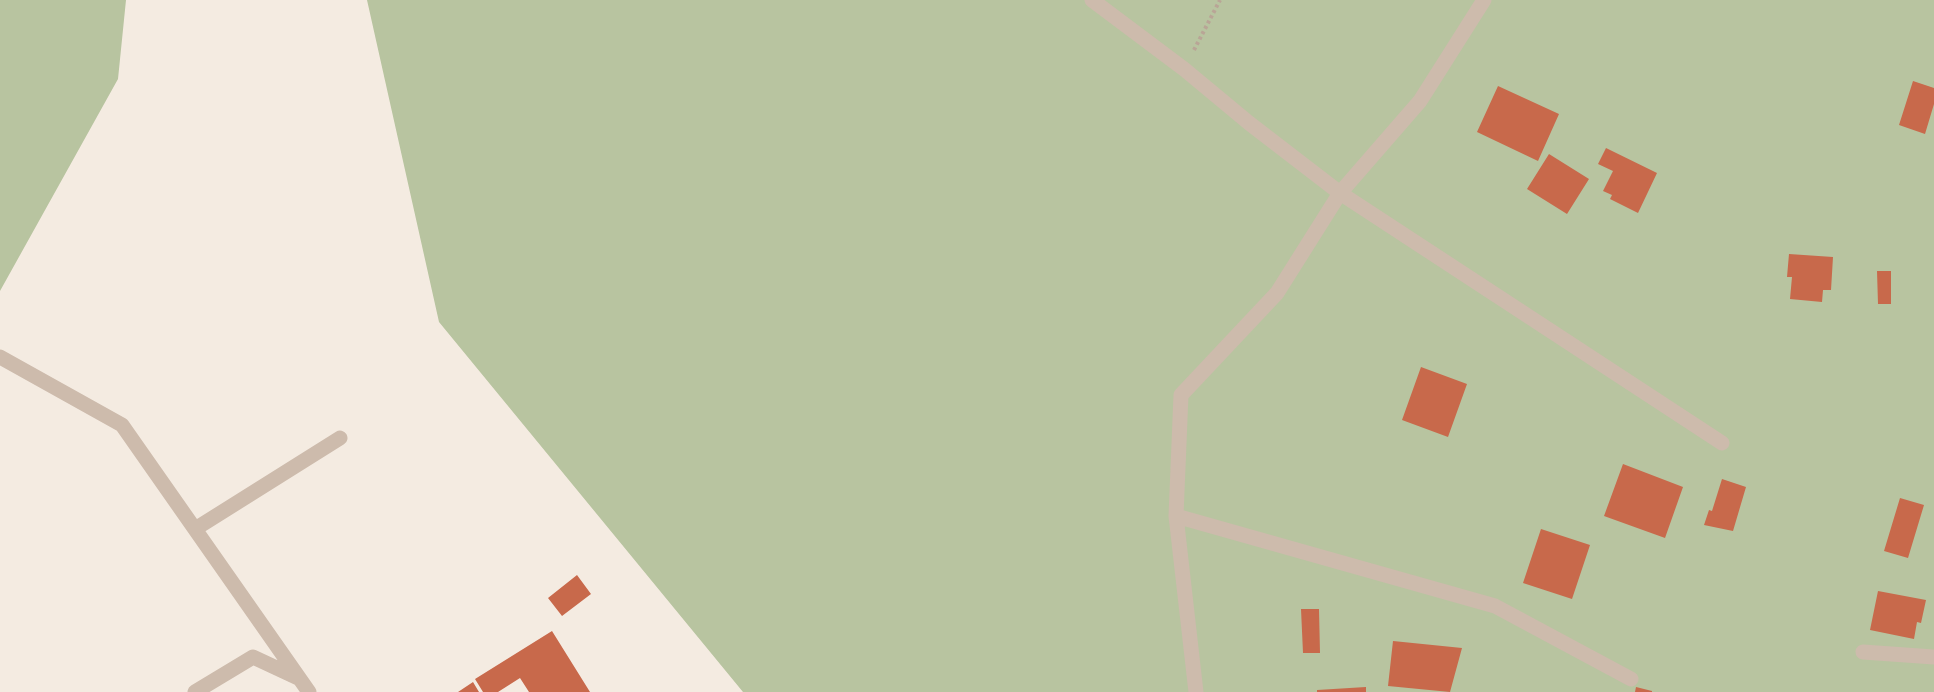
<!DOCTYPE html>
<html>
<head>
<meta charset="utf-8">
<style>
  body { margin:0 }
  canvas { display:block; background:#f4ebe1 }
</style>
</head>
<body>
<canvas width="1934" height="692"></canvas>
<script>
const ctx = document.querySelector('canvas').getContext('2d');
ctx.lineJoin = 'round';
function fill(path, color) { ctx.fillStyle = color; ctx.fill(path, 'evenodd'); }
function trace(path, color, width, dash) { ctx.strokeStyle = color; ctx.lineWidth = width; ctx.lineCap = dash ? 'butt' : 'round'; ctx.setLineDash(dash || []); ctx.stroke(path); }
const green = new Path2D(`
  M0,0H126L118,79L0,291Z
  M367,0H1934V692H743L439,322Z`);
const building = new Path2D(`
  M1913,81L1934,88V104L1925,134L1899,125Z
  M1498,86L1559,114L1538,161L1477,132Z
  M1606,148L1657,173L1638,213L1610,199L1612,195L1603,191L1613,171L1598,164Z
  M1549,154L1589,179L1567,214L1527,189Z
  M1789,254L1833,257L1831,290H1823L1822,302L1790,299L1792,277H1787Z
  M1877,271H1891V304H1878Z
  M1421,367L1467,384L1448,437L1402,420Z
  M1623,464L1683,487L1665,538L1604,516Z
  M1722,479L1746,487L1733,531L1704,525L1709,510L1712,511Z
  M1900,498L1924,505L1908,558L1884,551Z
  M1541,529L1590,545L1572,599L1523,583Z
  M577,575L591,594L562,616L548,598Z
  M1878,591L1926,600L1921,623L1917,622L1914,639L1870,630Z
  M1301,609H1319L1320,653H1303Z
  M552,631L590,692H529L520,678L498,692H483L475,679Z
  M1393,641L1462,648L1450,692L1388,686Z
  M473,682L479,692H458Z
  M1366,687V692H1317V690Z
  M1636,687L1652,691V692H1635Z`);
const path = new Path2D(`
  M1194,50L1220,0`);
const street = new Path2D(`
  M1092,0L1184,69L1249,123L1340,193L1722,443
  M0,357L122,425L309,692
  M1176,516L1495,606L1631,679
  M195,529L340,438
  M1863,652L1934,657
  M195,692L253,657L298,678
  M1196,692L1176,516L1181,395L1277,293L1340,193L1420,101L1484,0`);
fill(green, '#b8c4a0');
fill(building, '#c8694b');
trace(path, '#b9a596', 4, [3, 3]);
trace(street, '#cdbbac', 15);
</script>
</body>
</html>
